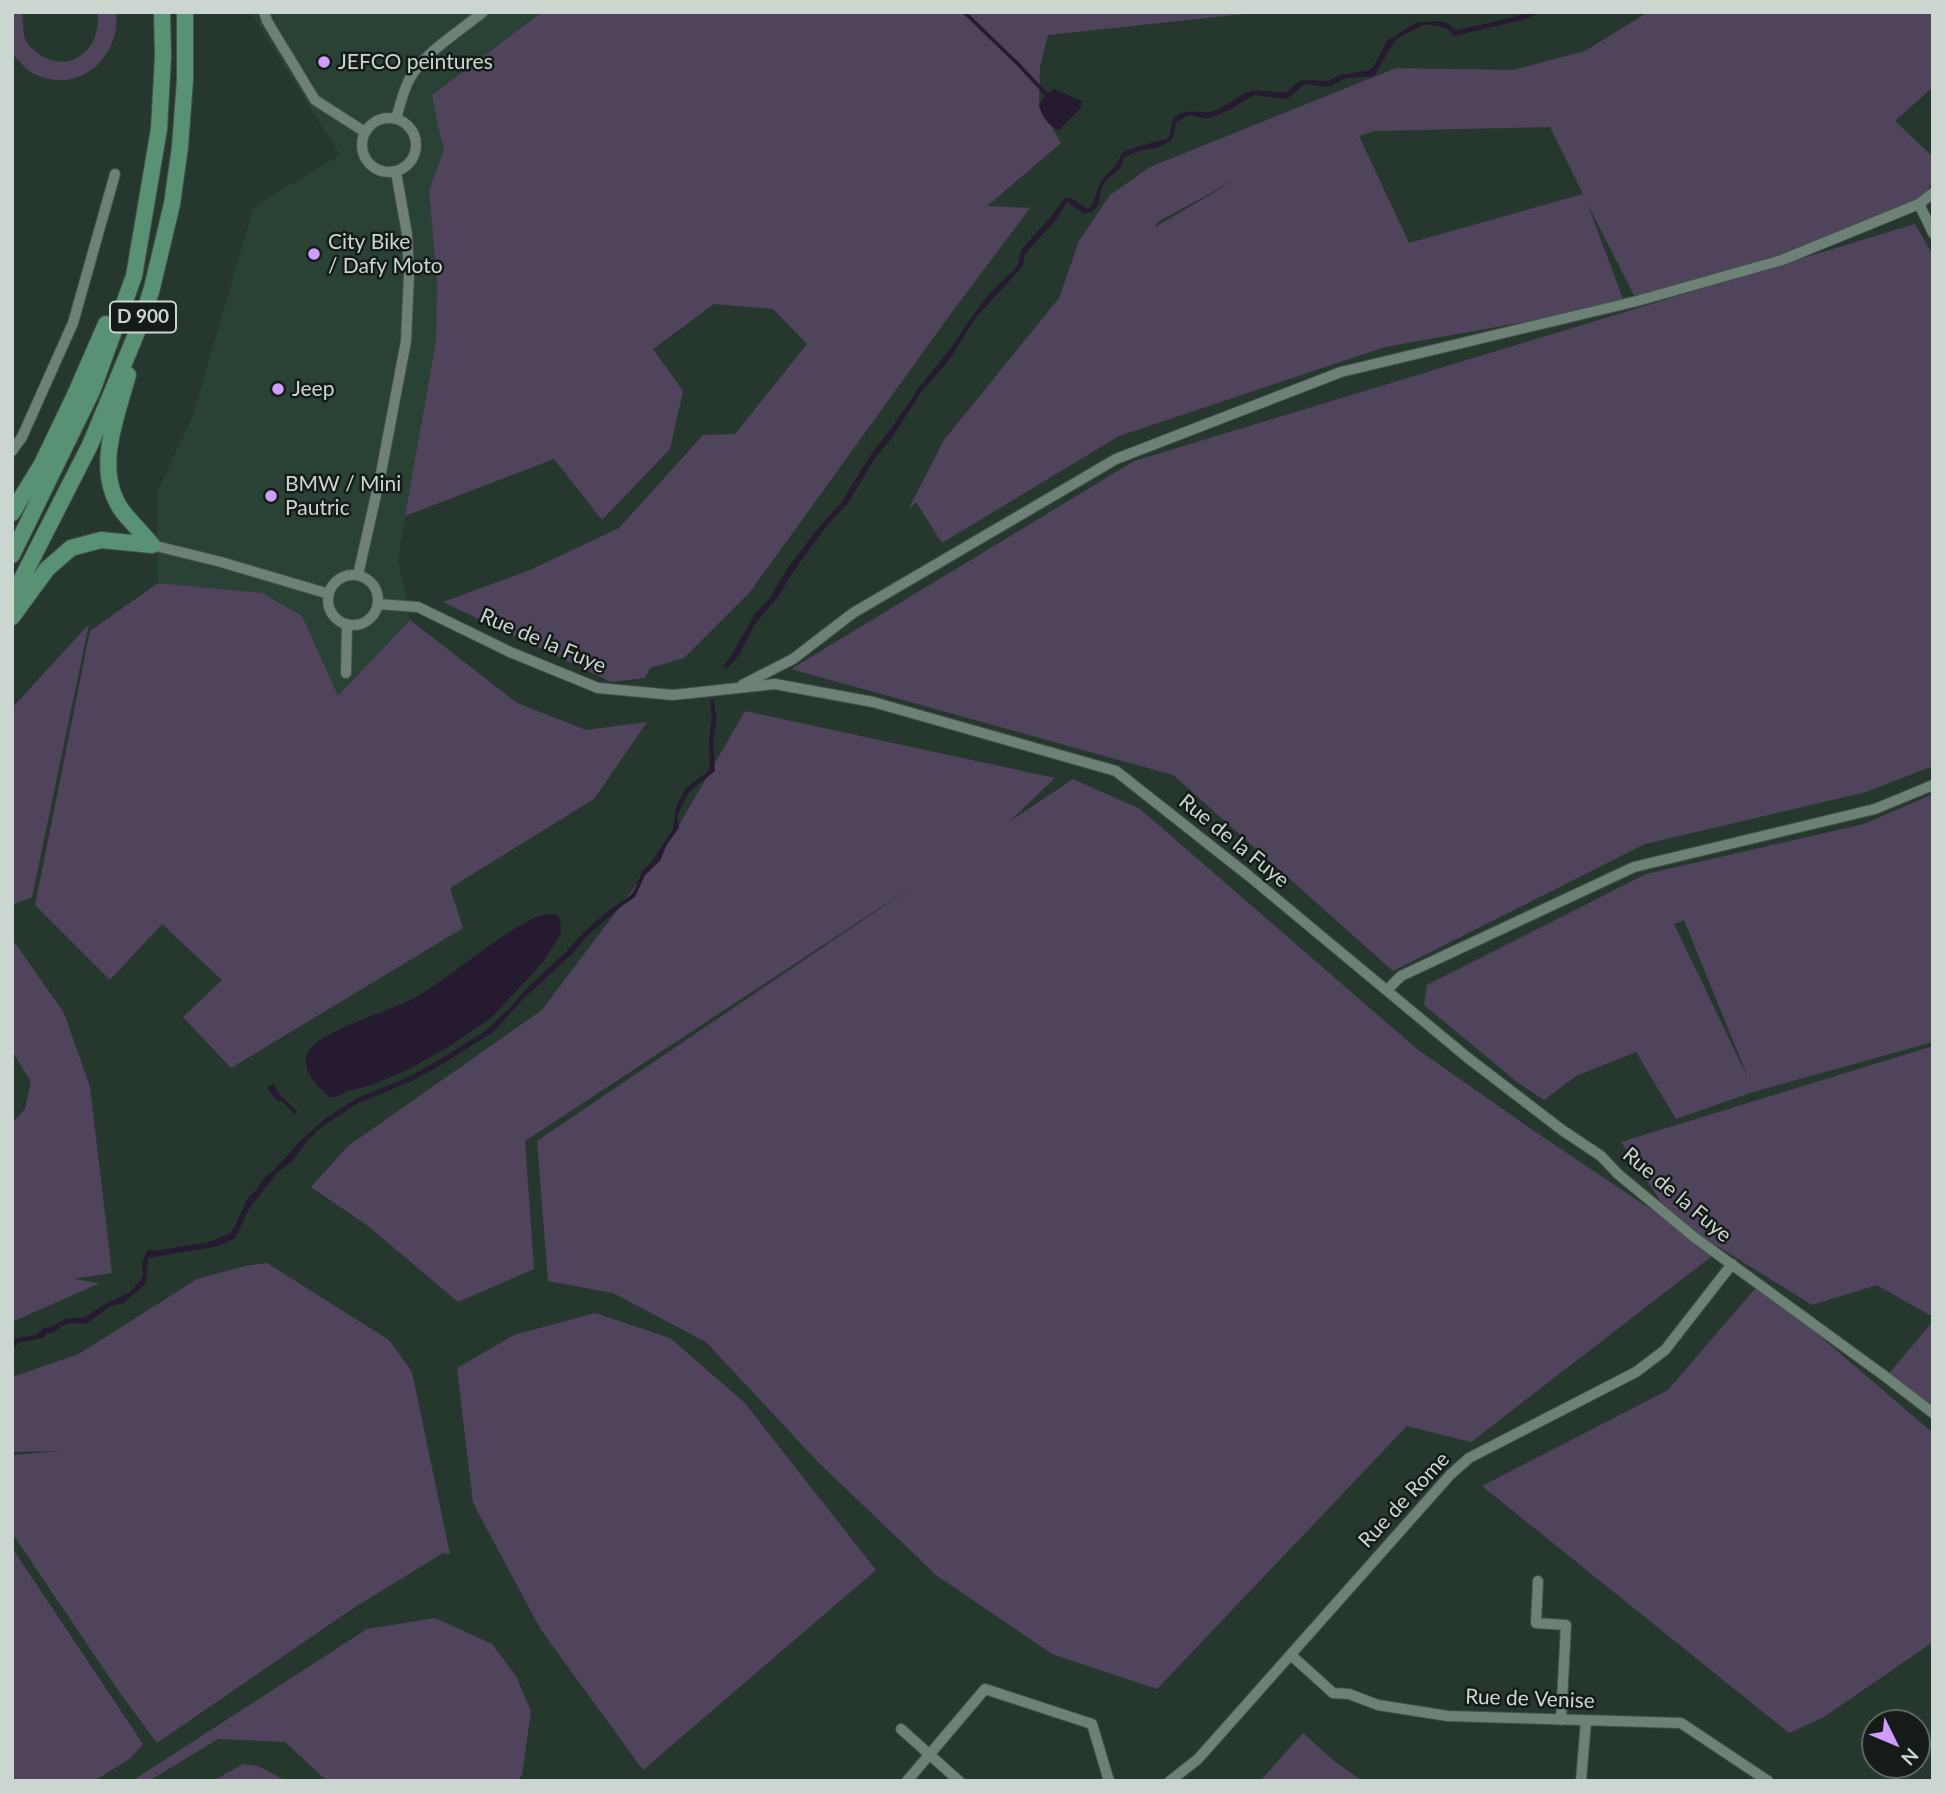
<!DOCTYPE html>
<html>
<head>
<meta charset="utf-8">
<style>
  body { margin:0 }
  #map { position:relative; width:1945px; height:1793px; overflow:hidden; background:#26372e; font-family:Lato,sans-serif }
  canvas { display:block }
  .frame { position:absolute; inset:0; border:14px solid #ccd6d0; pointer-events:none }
  .north { position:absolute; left:1861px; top:1709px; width:70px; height:70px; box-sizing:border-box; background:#151c18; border:2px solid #5e6662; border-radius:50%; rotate:133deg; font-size:19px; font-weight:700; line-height:28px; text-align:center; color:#ccd6d0 }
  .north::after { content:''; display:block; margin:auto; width:24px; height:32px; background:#d09dff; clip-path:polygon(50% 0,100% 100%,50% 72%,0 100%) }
</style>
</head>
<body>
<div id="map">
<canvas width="1945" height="1793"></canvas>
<div class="frame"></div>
<div class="north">N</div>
</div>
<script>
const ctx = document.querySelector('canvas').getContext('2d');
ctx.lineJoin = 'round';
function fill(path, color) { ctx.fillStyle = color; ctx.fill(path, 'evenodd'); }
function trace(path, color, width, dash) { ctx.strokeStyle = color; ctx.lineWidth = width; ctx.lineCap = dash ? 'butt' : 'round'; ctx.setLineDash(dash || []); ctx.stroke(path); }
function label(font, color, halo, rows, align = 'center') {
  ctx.font = font + ' Lato,sans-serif'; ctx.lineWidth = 5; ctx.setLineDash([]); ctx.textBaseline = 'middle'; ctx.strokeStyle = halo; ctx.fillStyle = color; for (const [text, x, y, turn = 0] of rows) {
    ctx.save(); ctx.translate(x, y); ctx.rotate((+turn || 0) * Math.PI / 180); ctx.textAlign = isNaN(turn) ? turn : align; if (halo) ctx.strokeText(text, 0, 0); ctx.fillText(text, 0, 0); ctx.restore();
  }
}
const built = new Path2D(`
  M250,12H542L432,95L438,127L444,150L429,190L437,285L436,340L398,558L410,620L338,697L262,593L158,583L157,522L158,491L193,415L254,206L340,155Z`);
const green = new Path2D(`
  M12,12H22C23,20 23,32 25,39C28,46 35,51 40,55C72,75 103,47 97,12H116C121,50 89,87 50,79C39,77 29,73 22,64C18,60 13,56 12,51C10,39 12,24 12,12Z
  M542,12H1263L1048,35L1040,67L1039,105L1061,143L987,206L1030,208L952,312L750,592L684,658L650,668L645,678L611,682L443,602L530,570L619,528L703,435L735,434L807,344L773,309L714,304L653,349L683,391L670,449L602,520L554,459L405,516L436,340L437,285L429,190L444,150L438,127L432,95Z
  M1648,12H1933V87L1895,121L1933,157V181L1919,204L1782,260L1637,301L1587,203L1625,304L1385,347L1119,436L942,543L916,502L908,510L944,440L1059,298L1079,241L1110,195L1150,167L1396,68L1513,70L1585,51ZM1550,127L1583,194L1409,243L1359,136L1374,131ZM1235,180L1154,228L1159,221Z
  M1915,224L1933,255V766L1866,792L1645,844L1393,971L1173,775L791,669L1134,461Z
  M158,583L262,593L302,616L338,696L410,620L517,703L586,730L647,722L594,799L450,888L463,928L231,1068L183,1017L222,980L162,924L110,980L35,905L90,631Z
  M89,624L32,897L12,905V708Z
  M745,711L1055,778L1009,822L1073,779L1140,809L1417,1049L1534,1131L1716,1253L1471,1442L1407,1426L1157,1689L1052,1654L936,1575L818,1462L706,1342L613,1293L548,1281L537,1141L921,881L525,1141L534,1269L458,1302L368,1226L311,1187L348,1146L542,1010L671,839Z
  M1933,794V1042L1753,1092L1676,1119L1636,1052L1576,1076L1544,1100L1517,1082L1424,1005L1427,985L1646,874L1864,824ZM1684,920L1747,1075V1076L1674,924Z
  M12,943H15L64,1013L90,1087L112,1273L73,1279L100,1283L12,1322V1123L25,1109L31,1082L12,1051Z
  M1933,1046V1317L1877,1285L1812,1305L1672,1218L1621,1142Z
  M267,1263L389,1340L412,1372L450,1554L443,1553L352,1609L157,1743L118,1690L12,1533V1455L62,1451L12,1452V1377L79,1354L197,1279L245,1266Z
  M1759,1284L1933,1433V1642L1824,1717L1789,1733L1482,1486L1668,1390Z
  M595,1313L670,1338L744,1402L876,1570L643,1770L541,1630L473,1503L457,1368L514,1335Z
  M1933,1321V1413L1886,1377Z
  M12,1548L143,1744L131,1758L94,1781H12Z
  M435,1618L492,1644L516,1676L531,1711L522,1775L517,1781H327L285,1742L218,1739L149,1781H132L367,1629Z
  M1303,1733L1333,1760L1362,1781H1260Z
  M243,1764L258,1766L287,1781H213Z`);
const water = new Path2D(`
  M1528,12H1542L1522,20L1454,36L1447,28L1425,24L1396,39L1374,76L1346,78L1329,87L1305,84L1287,99L1254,95L1229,110L1207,119L1189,115L1176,122L1174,135L1171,141L1159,147L1139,151L1124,157C1121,174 1112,172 1104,184C1095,197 1106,209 1084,214L1067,202L1055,221L1025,254L1023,266L977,316L949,360L922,391L891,439L875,458L848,503L825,528L793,572L778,597L755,624L739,655L722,674L727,666L722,667L729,659L755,614L769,599L787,569L819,527L841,503L870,456L898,419L920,386L951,348L973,315L991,292L1015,269L1018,265L1021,250L1048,220L1064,199L1071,198L1088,209L1093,203L1101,181L1116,165L1122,153L1136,147L1166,139L1169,137L1173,119C1186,106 1198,115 1214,111C1227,107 1241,92 1253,91C1263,89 1275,93 1286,92L1298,82L1303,80L1328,81L1340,75L1370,70L1373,67L1387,41L1415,23L1438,21L1447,23L1457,30C1481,24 1505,21 1528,12Z
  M1054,89L1082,101L1080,109L1059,130C1049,127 1041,115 1039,105L1046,94Z
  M713,699L717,719L713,741L715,771L689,792L677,816L679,828L667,844L660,861L645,875L635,897L623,905L586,937L574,952L523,999L493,1032L441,1065L410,1082L358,1103L322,1127L308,1140L292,1161L276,1174L249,1209L235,1238L219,1246L148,1258L146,1283L124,1303L111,1306L86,1324L70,1323L62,1326L53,1333H47L43,1338L17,1343V1346L12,1347V1341L18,1338L36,1335L43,1328L53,1326L65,1319L85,1317L107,1303L130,1292L141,1280L143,1275L142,1263L148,1249L154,1251L209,1242L230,1233L235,1226L247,1199L257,1189L266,1176L274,1170L301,1140L326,1118L359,1097L402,1080L432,1064L484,1032L509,1009L525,990L566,952L585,931L609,910L630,896L635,889L642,872L653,860L673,829L676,807L686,788L707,772L710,766L709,740L712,717L710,700Z
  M556,914L560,918L561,933L543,962L492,1017L450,1046L409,1069L372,1085L348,1091L335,1097H329C318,1087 299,1068 308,1052C321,1030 392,1011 416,997C457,973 493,938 536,917C542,914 550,914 556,914Z
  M273,1084L282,1097L297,1111L295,1114L281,1101L278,1102L267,1088Z`);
const stream = new Path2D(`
  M964,12L1018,64L1046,94`);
const minor = new Path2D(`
  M264,12L267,21L315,100L365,132
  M362 145a27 27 0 1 1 54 0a27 27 0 1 1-54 0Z
  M396,119C400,105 403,91 410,78C425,52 460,31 483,12
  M1919,204L1933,233
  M12,451L22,437L73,323L115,174
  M152,545L221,562L329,594
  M358,575L381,473L406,341L409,274L407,234L396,172
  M328 600a25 25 0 1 1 50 0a25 25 0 1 1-50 0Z
  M378,604L418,607L510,652L598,688L673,695L775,684L873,702L1116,771L1249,876L1468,1058L1562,1130L1601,1156L1618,1174L1694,1237L1886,1377L1933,1413
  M346,673L347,624
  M742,685L793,659L853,613L1116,459L1341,372L1637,301L1782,260L1919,204L1933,193
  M1387,990L1401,976L1634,867L1875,809L1933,785
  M1538,1581L1536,1623L1566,1625L1561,1720
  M1291,1655L1333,1693L1349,1694L1378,1705L1448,1716L1681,1723L1768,1781
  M901,1729L959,1781
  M907,1781L985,1689L1092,1724L1109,1781
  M1170,1781L1198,1759L1450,1475L1469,1458L1636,1372L1665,1350L1732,1264
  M1581,1781L1586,1721`);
const primary = new Path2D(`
  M128,375C116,419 93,471 123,512C132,523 143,534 152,545
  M12,513L42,464L75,395L106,324
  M12,555L92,391L134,276L159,129L163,57L162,12
  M12,598L90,445L142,320L152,288L172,204L180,147L185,80V12
  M12,617L47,569L71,548L101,540L152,545`);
const markers = [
  [324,62,7,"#d09dff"],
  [314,254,7,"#d09dff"],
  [278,389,7,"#d09dff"],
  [271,496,7,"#d09dff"]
];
const shields = [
  [143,317,66]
];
const shieldNames = [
  ["D 900",143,317]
];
const poiNames = [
  ["JEFCO peintures",338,62],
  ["City Bike",328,242],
  ["/ Dafy Moto",328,266],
  ["Jeep",292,389],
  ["BMW / Mini",285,484],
  ["Pautric",285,508]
];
const streetNames = [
  ["Rue de la Fuye",543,641,23],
  ["Rue de la Fuye",1234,841,39],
  ["Rue de la Fuye",1677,1195,40],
  ["Rue de Rome",1404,1500,-47],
  ["Rue de Venise",1530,1699,2]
];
fill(built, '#2a4235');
fill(green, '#50445c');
fill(water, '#251a30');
trace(stream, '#251a30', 3.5);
trace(minor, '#43524a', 12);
trace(primary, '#43524a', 18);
trace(minor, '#6e8176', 10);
trace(primary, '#599175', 16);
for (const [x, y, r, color] of markers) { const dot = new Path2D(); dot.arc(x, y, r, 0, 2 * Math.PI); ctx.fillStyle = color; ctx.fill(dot); trace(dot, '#151c18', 2.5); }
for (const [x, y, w] of shields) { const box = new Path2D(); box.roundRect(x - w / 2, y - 15.5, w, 31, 5); ctx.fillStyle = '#151c18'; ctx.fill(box); trace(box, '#ccd6d0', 2); }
label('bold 19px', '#ccd6d0', null, shieldNames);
label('21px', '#ccd6d0', '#151c18', poiNames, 'left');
label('21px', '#ccd6d0', '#151c18', streetNames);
</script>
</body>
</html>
